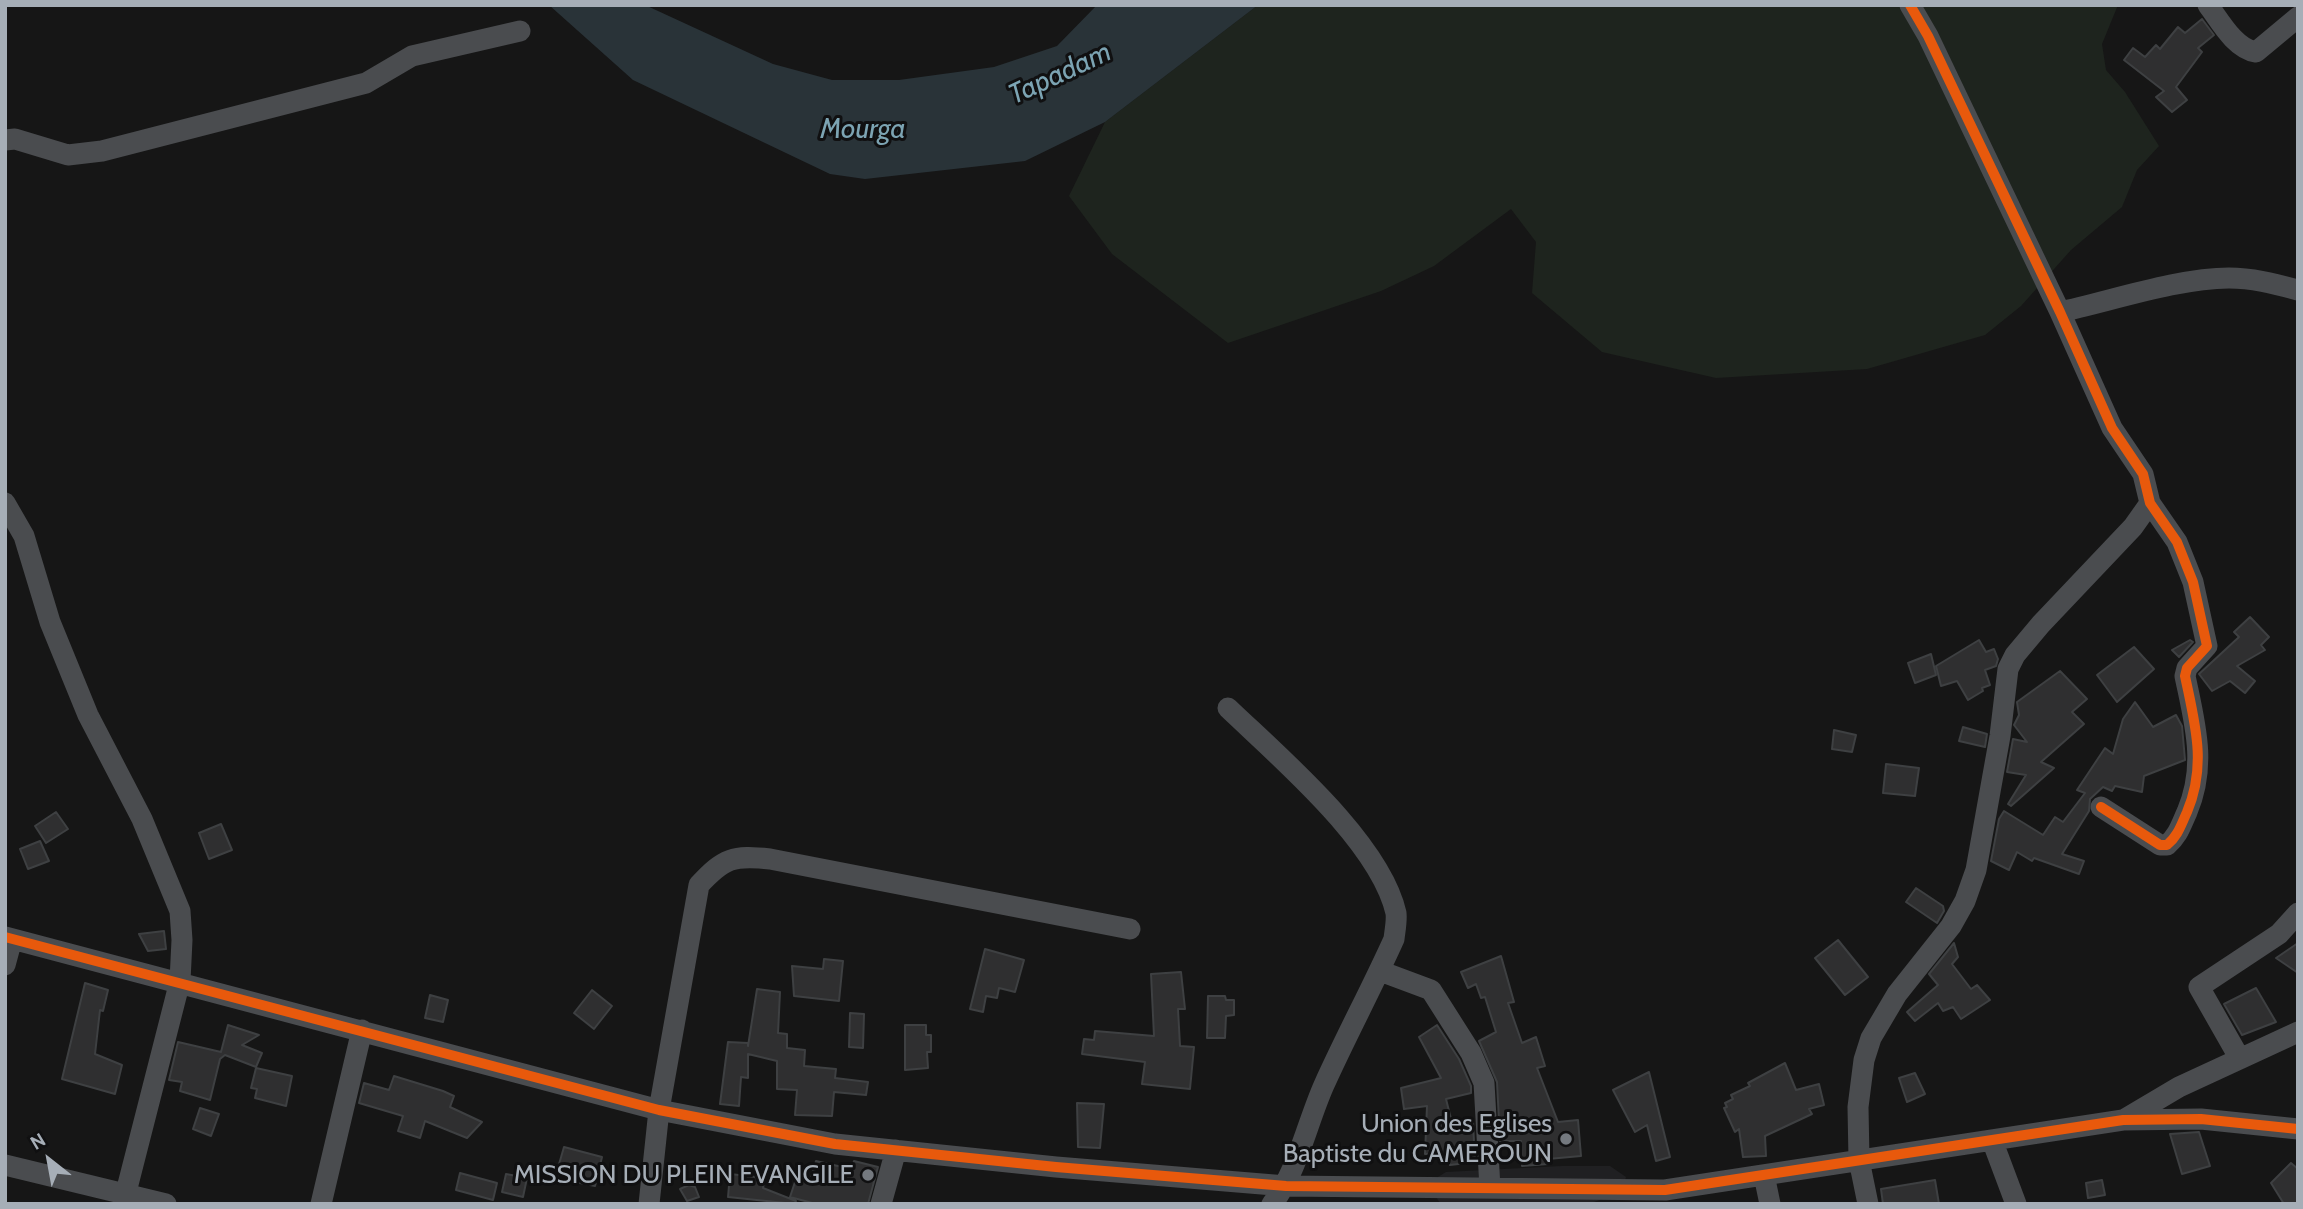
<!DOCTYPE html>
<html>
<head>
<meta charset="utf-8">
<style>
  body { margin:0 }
  #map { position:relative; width:2303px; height:1209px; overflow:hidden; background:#161616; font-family:Cabin,sans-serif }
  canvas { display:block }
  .frame { position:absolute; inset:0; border:7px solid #a6aeb7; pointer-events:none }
  .north { position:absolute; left:14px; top:1125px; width:70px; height:70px; -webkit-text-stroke:5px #101011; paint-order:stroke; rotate:329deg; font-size:19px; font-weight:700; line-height:28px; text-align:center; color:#a6aeb7 }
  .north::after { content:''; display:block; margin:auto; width:24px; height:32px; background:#a6aeb7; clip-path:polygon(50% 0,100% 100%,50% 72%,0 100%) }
</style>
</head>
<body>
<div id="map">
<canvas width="2303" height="1209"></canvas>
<div class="frame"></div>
<div class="north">N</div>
</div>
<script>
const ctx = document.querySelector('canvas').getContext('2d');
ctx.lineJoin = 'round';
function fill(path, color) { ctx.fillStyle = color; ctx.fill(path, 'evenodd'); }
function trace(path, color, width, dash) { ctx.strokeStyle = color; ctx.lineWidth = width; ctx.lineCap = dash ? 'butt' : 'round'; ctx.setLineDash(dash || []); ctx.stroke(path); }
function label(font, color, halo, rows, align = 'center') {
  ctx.font = font + ' Cabin,sans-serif'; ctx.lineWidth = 6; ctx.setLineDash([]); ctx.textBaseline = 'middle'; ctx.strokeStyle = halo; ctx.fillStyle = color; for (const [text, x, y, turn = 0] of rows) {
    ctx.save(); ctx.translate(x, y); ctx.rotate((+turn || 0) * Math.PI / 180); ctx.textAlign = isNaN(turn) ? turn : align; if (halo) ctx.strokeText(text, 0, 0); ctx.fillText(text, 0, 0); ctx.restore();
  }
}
const built = new Path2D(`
  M1562,1166H1610L1626,1177L1622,1192L1591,1203L1441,1204L1432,1192L1438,1177L1446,1172Z`);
const green = new Path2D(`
  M1258,5H2118L2102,44L2106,70L2125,92L2159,146L2137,170L2122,207L2071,250L2021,306L1985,335L1867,369L1716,378L1602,352L1532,293L1536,242L1511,209L1434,266L1381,291L1228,343L1112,254L1069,196L1105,122Z`);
const water = new Path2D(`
  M549,5H645L773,64L832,80H899L994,67L1057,46L1097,5H1258L1105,122L1025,161L865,179L830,174L633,80Z`);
const building = new Path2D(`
  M2202,19L2214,35L2198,48L2202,52L2176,87L2187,100L2172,112L2156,97L2164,91L2124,60L2133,48L2145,57L2156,45L2160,49L2178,27L2185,33Z
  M2250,617L2269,637L2261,645L2265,650L2237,666L2255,681L2245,693L2230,681L2212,691L2199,674L2239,637L2234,632Z
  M1979,640L1986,652L1994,649L1998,659L1996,666L1985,670L1990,685L1982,688L1983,691L1968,700L1957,681L1941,686L1936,666Z
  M2190,640L2193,642L2179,657L2172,650Z
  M2134,647L2154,669L2117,702L2097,675Z
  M1931,654L1936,675L1915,683L1908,663Z
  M2060,671L2087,699L2072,712L2084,724L2041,762L2054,768L2011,806L2008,804L2026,775L2007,772L2013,739L2027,742L2014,725L2019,715L2017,702Z
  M2135,702L2153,727L2176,715L2182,726L2185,760L2144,776L2142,792L2115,786L2112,791L2103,787L2090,799L2089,811L2062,854L2084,861L2079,874L2034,858L2032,861L2017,852L2009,870L1991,861L1999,819L2004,811L2043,835L2055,817L2063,822L2085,793L2077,790L2105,748L2113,754L2123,719Z
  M1963,727L1987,734L1985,747L1959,741Z
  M1834,730L1856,735L1852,752L1832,749Z
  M1886,764L1919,768L1915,796L1883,793Z
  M56,812L68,829L46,843L35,826Z
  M221,824L232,850L209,859L199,833Z
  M40,841L49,861L28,869L20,849Z
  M1916,888L1943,906L1944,911L1937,923L1906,902Z
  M164,931L166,949L148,951L139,934Z
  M1838,940L1868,977L1845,995L1815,958Z
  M1954,943L1958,957L1952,964L1971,989L1977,985L1990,1000L1961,1019L1953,1007L1943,1011L1938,1003L1915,1021L1907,1012L1938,985L1929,974Z
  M2298,943V973L2276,958Z
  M985,949L1024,960L1015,992L999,988L997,998L986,996L983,1012L970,1009Z
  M1501,956L1514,1002L1508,1003L1522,1043L1536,1037L1545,1066L1537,1068L1558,1122L1578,1120L1581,1156L1548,1159V1164L1522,1166L1521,1141H1500L1497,1082L1479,1041L1496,1032L1485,997L1481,998L1476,984L1468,988L1461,972Z
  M824,959L843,961L839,1001L794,996L792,966L823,969Z
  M1181,972L1185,1009H1178L1180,1046L1194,1047L1190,1089L1142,1084L1145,1062L1082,1054L1084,1039L1094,1040L1095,1031L1154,1036L1151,974Z
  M85,983L108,990L103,1011L100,1010L95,1054L122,1065L115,1094L62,1079Z
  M2256,988L2276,1022L2242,1035L2224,1004Z
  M757,989L780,992L778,1033L787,1034V1048L805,1050L804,1066L836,1069L835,1078L868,1082L866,1095L834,1092L832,1116L795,1115L797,1090L777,1089V1061L748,1054V1078L741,1077L739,1106L720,1104L728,1042L748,1043V1046Z
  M592,990L612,1006L594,1029L574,1013Z
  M430,995L448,1000L443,1022L425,1018Z
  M1208,996H1225L1226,1000H1234V1015L1226,1016L1225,1038H1207Z
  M850,1013L864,1014L863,1048L849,1047Z
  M228,1025L259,1035L242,1045L262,1053L256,1067L225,1055L220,1059L210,1100L180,1091L182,1082L169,1080L178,1042L221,1052Z
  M905,1025H926V1035H931V1052H927L928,1068L905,1070Z
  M1437,1025L1459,1059L1471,1086V1093L1446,1099L1453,1127L1473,1122L1475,1162L1450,1165L1448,1153L1425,1154L1427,1106L1404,1109L1401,1088L1441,1078L1419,1037Z
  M1785,1063L1796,1090L1819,1084L1824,1105L1809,1109L1812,1114L1765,1136L1766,1156L1743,1157L1739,1129L1735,1132L1724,1108L1727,1107L1725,1103L1733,1099L1731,1095L1750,1086L1748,1083Z
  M256,1068L292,1076L286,1106L255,1098L257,1089L251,1088Z
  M1649,1072L1670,1157L1656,1161L1647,1125L1635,1132L1613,1090Z
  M1915,1073L1925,1094L1907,1102L1899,1078Z
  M394,1076L443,1091L454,1096L450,1107L482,1122L467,1138L425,1121L420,1138L398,1131L403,1116L359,1103L364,1083L389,1090Z
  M1077,1103L1104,1104L1100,1148L1078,1147Z
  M200,1108L219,1114L211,1136L193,1129Z
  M2199,1132L2210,1166L2182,1174L2170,1134Z
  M564,1147L602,1157L595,1186L555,1178Z
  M816,1161L851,1169L854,1161L878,1167L868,1204H816L790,1197L796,1179L809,1183Z
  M2291,1163L2298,1169V1204H2284L2271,1183Z
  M460,1173L497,1183L493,1200L456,1190Z
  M506,1174L527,1178L523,1197L502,1192Z
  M730,1174L765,1178L763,1188L796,1201L795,1204L728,1197Z
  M1935,1180L1939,1204H1883L1881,1189Z
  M2102,1180L2105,1195L2088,1198L2086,1183Z
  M689,1185L695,1187L699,1197L687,1201L680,1189Z`);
const minor = new Path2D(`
  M1910,5L1928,36L2060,312L2112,428L2143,474L2150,503L2177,542L2193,582L2207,646L2187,668L2185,676C2195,724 2207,765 2187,812C2181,825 2178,836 2167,845H2160L2101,807
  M2208,5C2220,21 2235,49 2256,52L2298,17
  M5,140L15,139L68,155L102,151L366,83L412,56L520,31
  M2060,312C2111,301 2179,278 2229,278C2253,278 2275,284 2298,290
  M5,503L24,536L50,622L88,715L142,819L180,911L182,940L180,981L123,1204
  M1228,708C1279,757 1380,842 1396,913C1397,921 1395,930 1394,939C1372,988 1346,1036 1324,1085C1307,1123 1297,1173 1272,1204
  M5,937L659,1110L835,1144L1056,1167L1286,1186L1665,1190L2123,1120L2201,1119L2298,1129
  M5,965L12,939
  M1380,971L1431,990L1471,1053L1484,1083L1490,1188
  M2240,1059L2199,987L2279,934L2298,913
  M2125,1119L2179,1087L2298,1032
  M1992,1140L2016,1204
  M5,1165L166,1204
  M1764,1175L1770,1204
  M321,1204L362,1030
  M649,1204L659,1110L699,885C724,858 733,855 770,859L1130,929
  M881,1204L896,1150
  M1868,1204L1859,1160L1858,1107L1864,1060L1871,1038L1897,994L1951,926L1965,901L1976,870L2000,736L2008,669L2015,655L2041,624L2133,527L2150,503`);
const cycleway = new Path2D(`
  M1910,5L1928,36L2060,312L2112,428L2143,474L2150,503L2177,542L2193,582L2207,646L2187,668L2185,676C2195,724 2207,765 2187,812C2181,825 2178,836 2167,845H2160L2101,807
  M5,937L659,1110L835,1144L1056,1167L1286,1186L1665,1190L2123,1120L2201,1119L2298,1129`);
const markers = [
  [1566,1139,7,"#74797f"],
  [868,1175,7,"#74797f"]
];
const poiNames = [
  ["Union des Eglises",1552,1124],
  ["Baptiste du CAMEROUN",1552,1154],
  ["MISSION DU PLEIN EVANGILE",854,1175]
];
const waterNames = [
  ["Tapadam",1060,74,-25],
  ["Mourga",863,130]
];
fill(built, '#202022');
fill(green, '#1e241e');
fill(water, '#293338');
fill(building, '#2f2f30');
trace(building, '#3e4042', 2);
trace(minor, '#4a4c4f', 21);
trace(cycleway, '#e8590c', 10);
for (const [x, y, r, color] of markers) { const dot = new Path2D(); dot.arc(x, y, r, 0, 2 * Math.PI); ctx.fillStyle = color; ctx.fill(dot); trace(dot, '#101011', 2.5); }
label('26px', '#a6aeb7', '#101011', poiNames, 'right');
label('italic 28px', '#7ca4b3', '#101011', waterNames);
</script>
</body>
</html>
